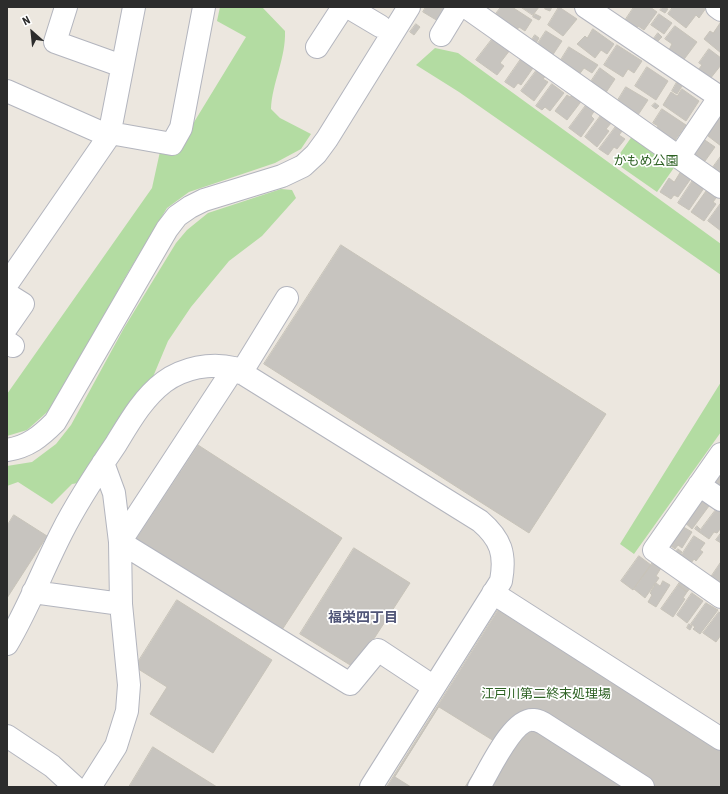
<!DOCTYPE html>
<html>
<head>
<meta charset="utf-8">
<style>
  body { margin:0 }
  #map { position:relative; width:728px; height:794px; overflow:hidden; background:#ece7df; font-family:"Roboto Condensed",sans-serif }
  canvas { display:block }
  .frame { position:absolute; inset:0; border:8px solid #2c2c2c; pointer-events:none }
  .north { position:absolute; left:12px; top:12px; width:40px; height:40px; -webkit-text-stroke:3px #fff; paint-order:stroke; rotate:333deg; font-size:11px; font-weight:700; line-height:16px; text-align:center; color:#2c2c2c }
  .north::after { content:''; display:block; margin:auto; width:14px; height:18px; background:#2c2c2c; clip-path:polygon(50% 0,100% 100%,50% 72%,0 100%) }
</style>
</head>
<body>
<div id="map">
<canvas width="728" height="794"></canvas>
<div class="frame"></div>
<div class="north">N</div>
</div>
<script>
const ctx = document.querySelector('canvas').getContext('2d');
ctx.lineJoin = 'round';
function fill(path, color) { ctx.fillStyle = color; ctx.fill(path, 'evenodd'); }
function trace(path, color, width, dash) { ctx.strokeStyle = color; ctx.lineWidth = width; ctx.lineCap = dash ? 'butt' : 'round'; ctx.setLineDash(dash || []); ctx.stroke(path); }
function label(font, color, halo, rows, align = 'center') {
  ctx.font = font + ' "Roboto Condensed","Noto Sans JP",sans-serif'; ctx.lineWidth = 3.5; ctx.setLineDash([]); ctx.textBaseline = 'middle'; ctx.strokeStyle = halo; ctx.fillStyle = color; for (const [text, x, y, turn = 0] of rows) {
    ctx.save(); ctx.translate(x, y); ctx.rotate((+turn || 0) * Math.PI / 180); ctx.textAlign = isNaN(turn) ? turn : align; if (halo) ctx.strokeText(text, 0, 0); ctx.fillText(text, 0, 0); ctx.restore();
  }
}
const green = new Path2D(`
  M220,7H262L285,31C286,58 272,83 271,109L280,118L311,134L301,149L275,163L189,192L167,208L126,276L54,406L27,430L7,436V394L152,188L161,147L177,150L246,37L217,21Z
  M435,48L458,53L721,244V275L459,92L416,65Z
  M635,132L678,162L657,192L614,162Z
  M281,189L292,190L296,198L262,236L229,261L191,307L168,341L150,384L90,481L72,484L52,504L18,482L7,486V466L32,462L56,444L71,425L124,328L176,243L187,230L208,213Z
  M721,382V432L634,554L620,544Z`);
const building = new Path2D(`
  M426,7H447L438,21L423,12Z
  M501,7H512L532,20L525,31L519,27L514,34L492,19Z
  M521,7H539L533,15Z
  M546,7H552L550,11L545,9Z
  M559,7L577,19L563,36L548,25Z
  M634,7H650L657,12L644,30L638,26L635,30L624,22Z
  M663,7L668,9L665,13L660,10Z
  M673,7H705L706,8L699,18L696,15L686,28L668,14Z
  M535,14L541,17L539,20L533,17Z
  M659,14L672,23L664,34L651,25Z
  M721,22V53L704,39L710,31L713,33Z
  M416,24L420,27L414,35L410,32Z
  M675,26L697,42L682,62L669,50L672,44L665,39Z
  M593,29L614,44L607,54L601,50L595,58L577,44L585,36L587,38Z
  M546,31L562,41L550,59L535,48Z
  M658,33L662,37L655,44L652,41Z
  M535,35L539,38L534,47L529,44Z
  M493,38L510,50L500,63L504,66L497,75L476,60Z
  M617,45L642,61L634,73L628,69L623,77L604,65Z
  M569,47L598,65L592,73L584,68L578,76L559,63Z
  M709,49L721,58V65L710,79L698,70L702,65L699,63Z
  M521,59L533,68L521,85L518,83L514,88L505,82Z
  M539,67L548,73L543,79L548,82L534,101L521,91Z
  M647,67L668,81L656,100L635,86Z
  M600,68L615,79L603,97L588,86Z
  M677,82L682,86L677,94L672,91Z
  M552,84L564,93L550,111L545,107L542,110L536,106Z
  M626,87L648,100L636,118L615,105Z
  M682,89L699,101L686,121L663,105L671,92L677,96Z
  M574,92L583,99L567,120L555,111L567,95L570,97Z
  M655,103L659,106L656,109L652,106Z
  M587,104L595,110L591,116L594,119L581,137L569,128Z
  M662,109L686,125L673,143L655,131L658,126L653,123Z
  M715,112L721,117V146L708,136L709,134L703,129Z
  M602,114L612,122L606,129L609,131L597,147L585,137Z
  M617,125L623,130L619,135L625,139L617,149L614,147L608,155L599,149Z
  M699,136L715,147L705,161L689,151Z
  M721,156V177L711,170Z
  M682,170L692,177L678,197L674,195L671,199L660,192L669,178L674,182Z
  M693,180L704,188L689,210L678,203Z
  M712,190L719,194L713,202L716,204L704,221L691,212L706,191L709,193Z
  M721,203V231L708,221Z
  M341,245L606,414L529,533L264,364Z
  M198,445L342,538L278,636L134,542Z
  M721,472V492L712,485Z
  M698,498L709,506L692,529L683,521Z
  M718,507L721,510V528L717,533L714,532L709,539L699,532Z
  M14,515L47,536L7,598V526Z
  M680,525L692,532L682,548L678,545L675,549L667,543Z
  M697,526L700,529L699,532L695,529Z
  M721,533V543L716,540Z
  M694,536L705,543L700,550L703,552L696,561L694,559L689,566L679,559Z
  M354,548L410,583L355,668L300,634Z
  M678,549L682,552L678,558L673,555Z
  M639,556L651,565L633,590L621,581Z
  M653,562L661,568L656,576L659,578L645,598L634,589Z
  M721,562V583L711,577Z
  M682,579L692,586L687,592L678,585Z
  M663,581L670,585L656,607L648,602L652,595L650,593L656,583L660,586Z
  M678,585L687,592L683,598L685,599L673,617L661,609Z
  M692,593L703,601L687,623L677,615Z
  M177,600L272,660L213,753L150,714L167,687L135,667Z
  M706,603L718,610L700,634L693,629L695,627L691,624Z
  M498,610L721,749V787H387Z
  M719,612L721,614V635L716,642L703,633Z
  M689,624L692,626L690,630L687,628Z
  M439,707L494,741L465,787H411L395,777Z
  M153,747L217,787H129Z`);
const minor = new Path2D(`
  M66,7L55,42L122,66
  M348,7L380,26
  M466,7L721,187
  M586,7L721,98
  M717,7L721,10
  M441,35L458,7
  M317,47L343,7
  M7,91L109,136
  M110,133L172,144L181,128L204,7
  M679,157L721,95
  M7,284L109,136L134,7
  M7,294L23,304L7,327
  M7,342L13,346
  M234,368L120,542L350,684L378,650L434,687
  M241,373L287,298
  M7,450C28,447 41,436 55,422L167,229L177,216L190,207L204,200L282,176L303,166L316,154L327,139L409,7
  M721,454L654,550L721,597
  M699,485L721,500
  M33,592L121,604
  M493,593L721,739
  M7,644C28,609 43,569 62,532C77,502 97,472 116,444C130,421 143,398 164,382C183,368 211,362 234,368L480,521C501,539 506,554 501,581L371,787
  M7,736L52,766L75,787
  M90,787L116,746L127,711L129,685L121,604L120,542L114,493L103,463
  M479,787C489,771 513,717 534,720C537,720 541,722 543,723L643,787`);
const parkNames = [
  ["かもめ公園",646,162],
  ["江戸川第二終末処理場",546,695]
];
const neighbourhoodNames = [
  ["福栄四丁目",363,618]
];
fill(green, '#b3dca2');
fill(building, '#c7c4bf');
trace(building, '#c7c3b9', 1);
trace(minor, '#b3b5be', 24);
trace(minor, '#fff', 22);
label('13px', '#2d6123', '#fff', parkNames);
label('bold 14px', '#515678', '#fff', neighbourhoodNames);
</script>
</body>
</html>
